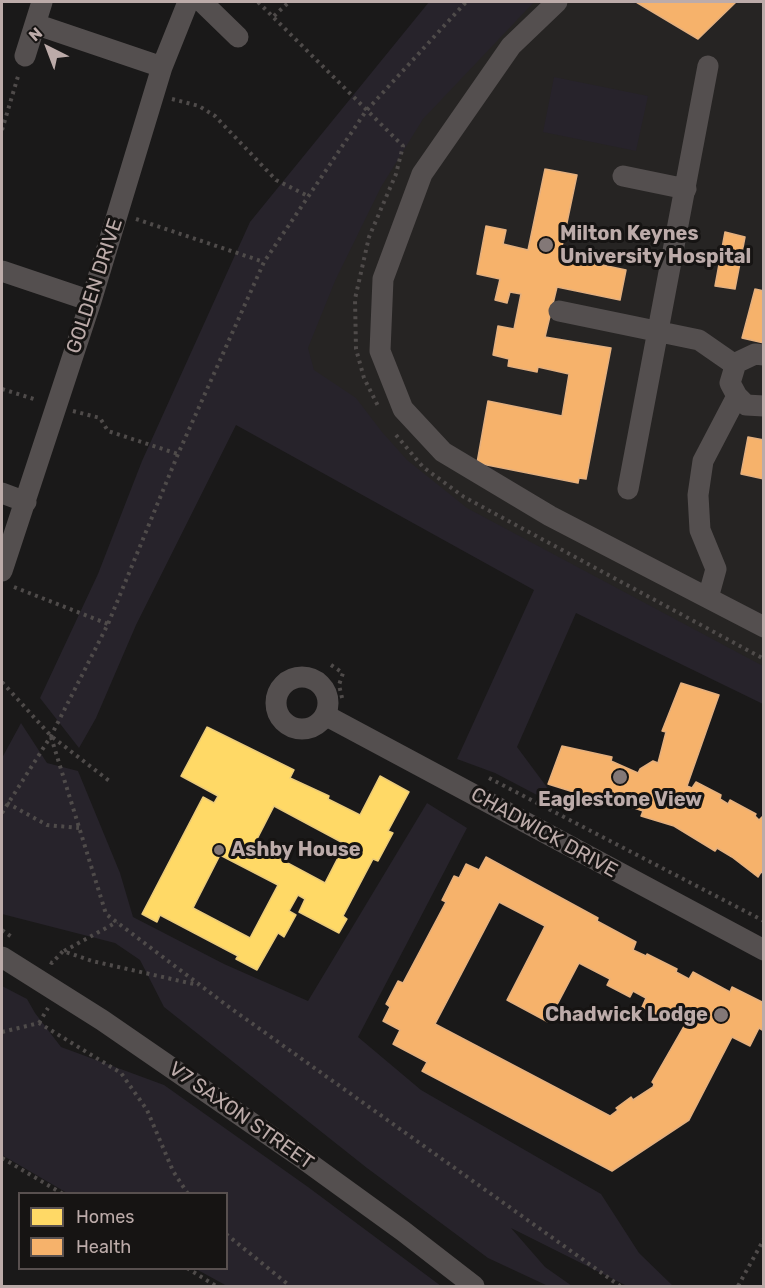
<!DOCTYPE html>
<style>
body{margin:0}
#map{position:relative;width:765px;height:1288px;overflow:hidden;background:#1a1919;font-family:Rubik,sans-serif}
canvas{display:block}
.frame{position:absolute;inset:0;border:3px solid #bcaba9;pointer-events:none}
.legend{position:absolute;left:18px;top:1192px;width:210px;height:78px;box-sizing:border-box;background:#161413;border:2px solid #58504f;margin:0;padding:8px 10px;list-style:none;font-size:18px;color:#bcaba9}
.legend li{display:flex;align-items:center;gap:12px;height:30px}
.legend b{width:30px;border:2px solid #58504f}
.north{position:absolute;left:18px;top:18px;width:60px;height:60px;-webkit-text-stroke:4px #161413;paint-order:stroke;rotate:318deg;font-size:16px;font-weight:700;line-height:24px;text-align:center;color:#bcaba9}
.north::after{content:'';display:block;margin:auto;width:21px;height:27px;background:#bcaba9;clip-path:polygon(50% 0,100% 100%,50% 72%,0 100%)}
</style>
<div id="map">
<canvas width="765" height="1288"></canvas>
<div class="frame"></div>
<ul class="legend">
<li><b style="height:16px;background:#ffd966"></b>Homes</li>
<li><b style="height:16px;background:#f6b26b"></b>Health</li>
</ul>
<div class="north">N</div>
</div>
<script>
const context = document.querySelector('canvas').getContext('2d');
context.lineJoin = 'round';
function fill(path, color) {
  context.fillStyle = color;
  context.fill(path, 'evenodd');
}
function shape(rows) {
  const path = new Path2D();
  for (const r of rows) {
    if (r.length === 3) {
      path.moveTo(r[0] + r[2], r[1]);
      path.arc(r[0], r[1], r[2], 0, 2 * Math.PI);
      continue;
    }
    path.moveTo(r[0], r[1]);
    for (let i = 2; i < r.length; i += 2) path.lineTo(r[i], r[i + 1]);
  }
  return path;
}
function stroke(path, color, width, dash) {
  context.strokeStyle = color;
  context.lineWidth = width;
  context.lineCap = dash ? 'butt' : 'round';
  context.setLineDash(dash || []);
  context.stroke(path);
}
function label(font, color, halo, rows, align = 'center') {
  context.font = font + ' Rubik,sans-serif';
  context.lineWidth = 6;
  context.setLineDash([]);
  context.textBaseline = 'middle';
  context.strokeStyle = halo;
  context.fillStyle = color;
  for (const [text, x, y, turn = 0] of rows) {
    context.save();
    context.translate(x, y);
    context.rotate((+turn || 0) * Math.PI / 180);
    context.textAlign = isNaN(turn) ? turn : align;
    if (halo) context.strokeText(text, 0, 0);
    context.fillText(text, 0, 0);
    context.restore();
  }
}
const built = shape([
 [513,2,763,2,763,676,382,470,267,364,392,125]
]);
const green = shape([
 [429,2,534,2,423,119,381,187,335,281,308,348,314,370,356,398,382,432,407,460,467,508,763,666,763,704,576,613,517,747,549,790,537,795,495,773,457,759,534,590,236,425,136,625,96,718,79,748,40,698,98,574,142,461,250,222],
 [554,77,648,96,636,151,543,132],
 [21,723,47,763,78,771,120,873,133,917,224,964,308,1001,427,803,467,828,358,1037,421,1090,601,1194,639,1253,673,1286,627,1286,511,1228,545,1267,572,1286,548,1286,488,1258,367,1168,164,1007,140,960,115,943,2,914,2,758],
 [2,986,27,999,35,1013,61,1047,164,1085,308,1187,441,1286,227,1286,196,1269,226,1268,226,1194,67,1193,2,1155]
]);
const homes = shape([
 [207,727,294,770,290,778,329,796,328,799,360,815,380,776,409,792,388,831,393,833,378,861,373,859,343,916,347,919,339,933,299,912,305,899,298,895,289,911,296,915,284,937,278,933,257,970,236,959,238,956,160,915,157,922,142,914,203,797,214,803,218,796,181,776,207,727],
 [274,806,345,844,325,883,254,845,274,806],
 [220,855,278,885,250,938,193,908,220,855]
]);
const health = shape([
 [636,2,736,2,698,39,636,2],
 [545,169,577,175,560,256,626,270,620,300,557,287,545,337,611,348,586,479,579,478,578,483,477,463,488,401,562,416,569,374,538,367,537,372,508,366,509,359,493,355,498,326,514,329,521,294,510,292,507,303,495,300,500,279,477,274,486,226,506,230,503,244,528,250,545,169],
 [725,232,745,237,735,289,715,286,725,232],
 [755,289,764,291,764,343,742,338,755,289],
 [748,437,764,440,764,479,741,474,748,437],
 [681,683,719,695,687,786,692,788,696,782,721,795,720,799,728,804,730,800,756,814,755,816,759,820,764,815,764,874,761,872,758,877,732,857,717,848,715,851,674,826,641,816,643,811,617,802,615,805,548,784,562,746,612,757,611,761,638,773,640,769,653,761,658,763,666,732,662,731,681,683],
 [486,857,598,918,597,921,636,942,633,950,646,956,647,954,677,969,676,972,689,979,693,972,730,992,732,987,764,1003,764,1031,759,1028,750,1046,732,1037,689,1120,612,1171,422,1071,427,1062,393,1044,400,1030,383,1021,390,1007,386,1004,398,981,403,983,446,902,442,900,454,876,459,878,466,864,479,870,486,857],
 [499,902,545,926,507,1000,548,1022,579,963,610,979,607,985,630,997,633,991,646,998,642,1007,666,1019,670,1011,687,1021,652,1082,654,1084,653,1087,633,1100,631,1097,616,1108,618,1110,610,1116,435,1024,499,902]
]);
const path = shape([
 [258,2,403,146,396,174,369,237,355,299,356,349,364,378,378,406],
 [274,16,289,2],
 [172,99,199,106,215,116,276,180,308,196],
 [2,130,19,73],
 [136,219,264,262],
 [2,389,37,400],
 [73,411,100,418,108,431,178,454],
 [396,435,423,467,464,497,764,659],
 [14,587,108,624],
 [331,665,343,673,339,685,343,702],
 [2,682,51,736,112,783],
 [51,737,106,914,229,1007,620,1286],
 [489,778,764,921],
 [7,803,47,825,79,828],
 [2,813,51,736,108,624,178,454,264,262,366,111,466,2],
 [2,930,13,938],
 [64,951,117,922],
 [50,962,52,963,63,951,92,961,198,985],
 [39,1023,48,1008],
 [2,1032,39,1023,121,1073,147,1110,173,1171,188,1194],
 [2,1158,63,1194],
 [226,1234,290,1286],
 [187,1268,216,1286],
 [738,1286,764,1239]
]);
const minor = shape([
 [202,2,238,37],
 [557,2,511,46,422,174,383,279,380,351,403,409,443,452,550,516,708,598],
 [35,24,162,67],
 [25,56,42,2],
 [623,176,686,189],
 [2,271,91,301],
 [559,311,699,340,735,365],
 [764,355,755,354,736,363,730,383,737,396,746,405,764,406],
 [737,396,703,461,698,495,700,530,716,569,708,598,764,627],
 [628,489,708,66],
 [2,493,26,502],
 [2,571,91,301,162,67,188,2],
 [302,703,26],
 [325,715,764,950],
 [2,957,102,1020,298,1155,403,1231,474,1286]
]);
const markers = [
 [546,245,8,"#837877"],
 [620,777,8,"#837877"],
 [219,850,6,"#837877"],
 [721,1015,8,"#837877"]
];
const poiNames = [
 ["Milton Keynes",560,234],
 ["University Hospital",560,257],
 ["Eaglestone View",620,800,"center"],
 ["Ashby House",231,850],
 ["Chadwick Lodge",708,1015,"right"]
];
const streetNames = [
 ["GOLDEN DRIVE",95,286,-72],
 ["CHADWICK DRIVE",544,833,29],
 ["V7 SAXON STREET",241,1116,35]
];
fill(built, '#262423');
fill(green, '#27232b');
fill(homes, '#ffd966');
stroke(homes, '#ebcb7a', 1.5);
fill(health, '#f6b26b');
stroke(health, '#e5b07e', 1.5);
stroke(path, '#4f4b4a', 4, [3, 4.5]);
stroke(minor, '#544f4f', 21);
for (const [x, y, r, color] of markers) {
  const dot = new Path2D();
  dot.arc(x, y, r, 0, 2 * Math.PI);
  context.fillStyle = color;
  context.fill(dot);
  stroke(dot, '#161413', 2);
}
label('bold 20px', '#bcaba9', '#161413', poiNames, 'left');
label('20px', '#bcaba9', '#161413', streetNames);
</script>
